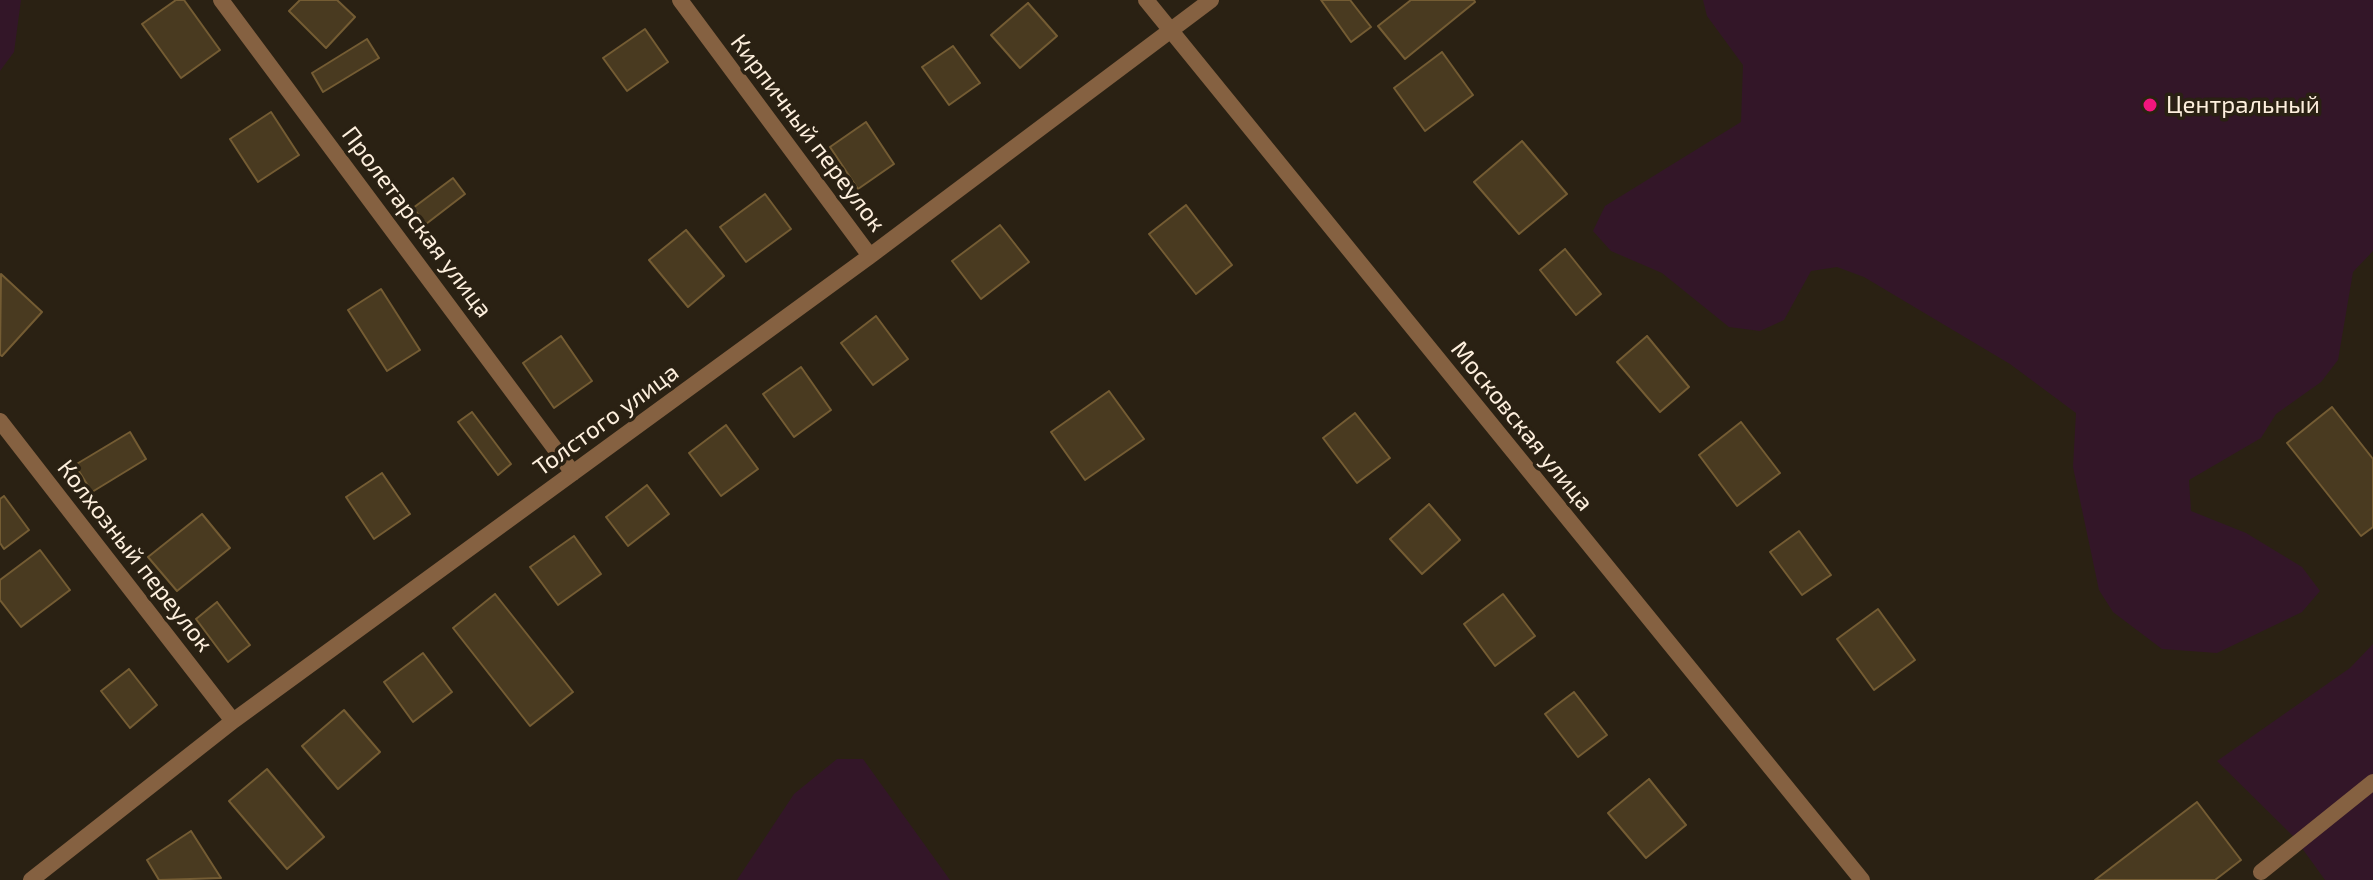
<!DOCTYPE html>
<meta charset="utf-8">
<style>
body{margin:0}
canvas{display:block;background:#2a2113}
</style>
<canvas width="2373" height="880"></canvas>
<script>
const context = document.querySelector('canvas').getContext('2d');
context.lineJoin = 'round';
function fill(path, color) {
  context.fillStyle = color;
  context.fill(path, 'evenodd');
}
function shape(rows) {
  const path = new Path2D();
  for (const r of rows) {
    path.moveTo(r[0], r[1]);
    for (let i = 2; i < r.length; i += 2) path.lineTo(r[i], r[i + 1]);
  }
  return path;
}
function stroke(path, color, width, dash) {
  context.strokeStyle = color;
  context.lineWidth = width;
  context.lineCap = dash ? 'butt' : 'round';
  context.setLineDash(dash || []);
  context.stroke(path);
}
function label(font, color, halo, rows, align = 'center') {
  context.font = font + ' "Exo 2",sans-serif';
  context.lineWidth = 7;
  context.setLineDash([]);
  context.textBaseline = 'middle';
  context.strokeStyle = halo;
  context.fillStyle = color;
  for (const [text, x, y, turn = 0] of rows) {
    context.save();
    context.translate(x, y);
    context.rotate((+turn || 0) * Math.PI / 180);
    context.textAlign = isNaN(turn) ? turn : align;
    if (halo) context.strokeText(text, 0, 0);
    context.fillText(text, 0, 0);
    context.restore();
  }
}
const green = shape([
 [0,0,21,0,14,52,0,71],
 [1703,0,2373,0,2373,251,2353,272,2338,360,2321,382,2276,414,2261,438,2189,480,2191,511,2246,533,2302,567,2320,591,2302,612,2217,653,2162,649,2113,612,2099,590,2073,467,2076,413,2010,364,1864,277,1837,267,1811,271,1784,320,1760,331,1729,327,1662,273,1611,251,1593,231,1605,206,1741,122,1743,65,1707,16],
 [2373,644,2373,880,2325,880,2294,837,2217,761,2350,668],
 [837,759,863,759,950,880,737,880,794,794]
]);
const building = shape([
 [176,0,184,0,220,50,181,78,142,24,176,0],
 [300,0,337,0,355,17,326,48,289,11,300,0],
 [1321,0,1350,0,1371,27,1351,42,1321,0],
 [1411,0,1474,0,1475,2,1405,59,1378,26,1411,0],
 [1028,3,1057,36,1020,68,991,35,1028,3],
 [645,29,668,62,627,91,603,58,645,29],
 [367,39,379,58,323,92,312,73,367,39],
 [953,46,980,83,949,105,922,67,953,46],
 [1442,52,1473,95,1425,131,1394,88,1442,52],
 [271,112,299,155,258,182,230,139,271,112],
 [866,122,894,164,858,189,830,147,866,122],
 [1522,141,1567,194,1519,234,1474,182,1522,141],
 [453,178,465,194,426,224,413,208,453,178],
 [765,194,791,229,746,262,720,227,765,194],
 [1186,205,1232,265,1196,294,1149,234,1186,205],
 [1000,225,1029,262,981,299,952,261,1000,225],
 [686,230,724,276,688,307,649,260,686,230],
 [1565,249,1601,294,1576,315,1540,270,1565,249],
 [1,274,42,312,2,356,0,355,1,274],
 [381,289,420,350,387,371,348,310,381,289],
 [876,316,908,359,873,385,841,343,876,316],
 [561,336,592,381,554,408,523,363,561,336],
 [1647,336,1689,387,1660,412,1617,362,1647,336],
 [801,367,831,410,794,437,763,394,801,367],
 [1109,391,1144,439,1085,480,1051,432,1109,391],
 [2332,407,2373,459,2373,527,2361,536,2287,443,2332,407],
 [472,412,511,464,498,475,458,422,472,412],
 [1355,413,1390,458,1357,483,1323,438,1355,413],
 [1741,422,1780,473,1737,506,1699,455,1741,422],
 [726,425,758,469,721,496,689,453,726,425],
 [130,432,146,459,92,492,75,465,130,432],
 [382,473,410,514,374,539,346,497,382,473],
 [647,485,669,514,628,546,606,517,647,485],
 [4,496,29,530,4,549,0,543,0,499,4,496],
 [1429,504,1460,540,1422,574,1390,539,1429,504],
 [202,514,230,548,177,591,148,557,202,514],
 [1799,531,1831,575,1802,595,1770,552,1799,531],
 [574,536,601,574,558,605,530,567,574,536],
 [40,550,70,590,21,627,0,600,0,580,40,550],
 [495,594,573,692,530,726,453,628,495,594],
 [1503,594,1535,636,1495,666,1464,624,1503,594],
 [217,602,250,645,228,662,196,619,217,602],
 [1878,609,1915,660,1874,690,1837,639,1878,609],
 [423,653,452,692,413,722,384,682,423,653],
 [129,669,157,705,130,728,101,691,129,669],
 [1574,692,1607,735,1578,757,1545,714,1574,692],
 [344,710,380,752,338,789,302,746,344,710],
 [267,769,324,837,287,869,229,801,267,769],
 [1649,779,1686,825,1646,858,1608,813,1649,779],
 [2197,802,2241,860,2215,880,2095,880,2197,802],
 [191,831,221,878,159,880,147,860,191,831]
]);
const lane = shape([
 [2261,872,2373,782]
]);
const street = shape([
 [221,0,573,473],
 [680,0,870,256],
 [1146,0,1862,880],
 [0,421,233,721],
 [31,880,233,721,870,256,1211,0]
]);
const markers = [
 [2150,105,8,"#f1167c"]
];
const poiNames = [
 ["Центральный",2166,105]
];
const streetNames = [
 ["Кирпичный переулок",808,133,53],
 ["Пролетарская улица",417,222,53],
 ["Толстого улица",606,420,-36],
 ["Московская улица",1522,426,51],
 ["Колхозный переулок",135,556,52]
];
fill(green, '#331628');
fill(building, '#493a20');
stroke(building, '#745c33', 2);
stroke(lane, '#856141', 16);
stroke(street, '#856141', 16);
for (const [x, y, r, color] of markers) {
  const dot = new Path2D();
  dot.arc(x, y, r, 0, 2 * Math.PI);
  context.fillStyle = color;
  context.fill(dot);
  stroke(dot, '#2a2113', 3);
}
label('24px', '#fdefdd', '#2a2113', poiNames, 'left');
label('24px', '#fdefdd', '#2a2113', streetNames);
</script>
